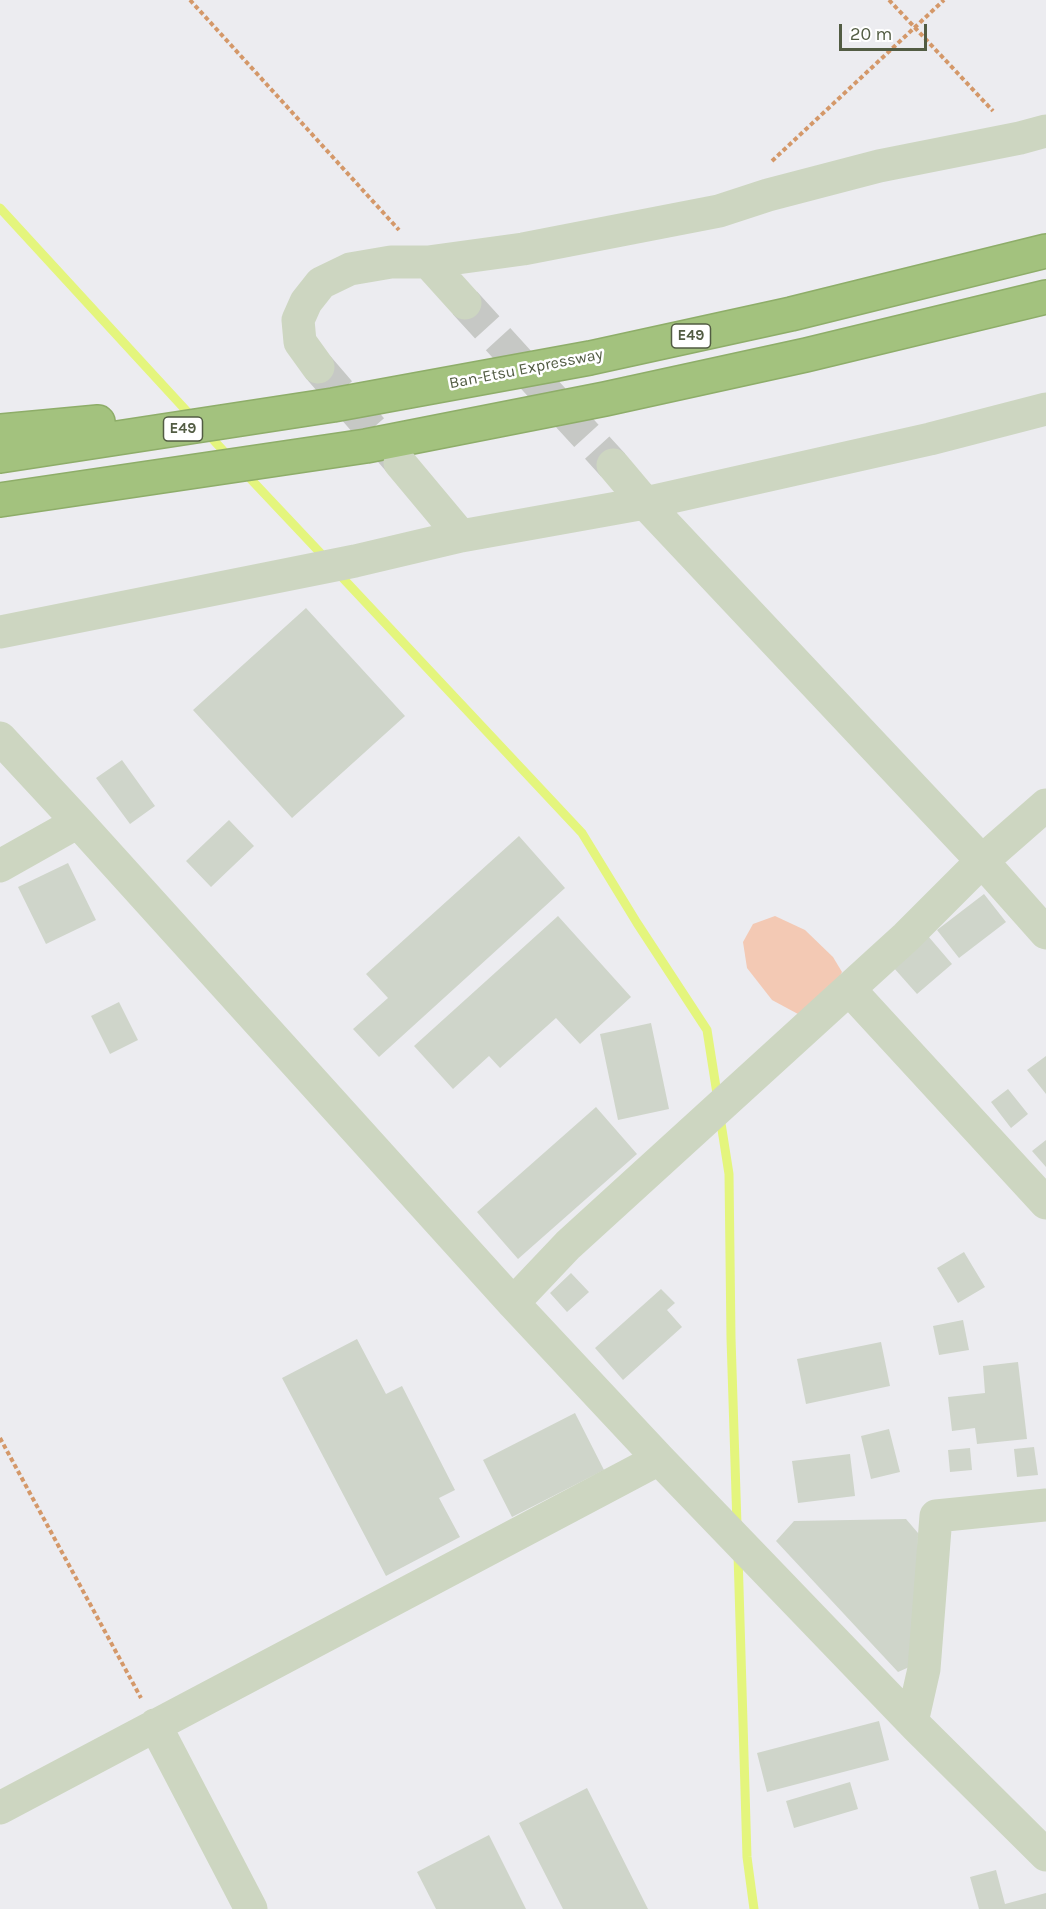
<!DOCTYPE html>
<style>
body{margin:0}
#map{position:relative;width:1046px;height:1909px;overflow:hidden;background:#ececf0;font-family:Karla,sans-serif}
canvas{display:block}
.scale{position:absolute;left:839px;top:24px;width:88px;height:27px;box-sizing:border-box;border:3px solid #525c43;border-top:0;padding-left:8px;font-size:18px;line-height:21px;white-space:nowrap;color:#525c43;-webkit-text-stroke:4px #fff;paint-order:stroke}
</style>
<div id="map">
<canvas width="1046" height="1909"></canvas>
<div class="scale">20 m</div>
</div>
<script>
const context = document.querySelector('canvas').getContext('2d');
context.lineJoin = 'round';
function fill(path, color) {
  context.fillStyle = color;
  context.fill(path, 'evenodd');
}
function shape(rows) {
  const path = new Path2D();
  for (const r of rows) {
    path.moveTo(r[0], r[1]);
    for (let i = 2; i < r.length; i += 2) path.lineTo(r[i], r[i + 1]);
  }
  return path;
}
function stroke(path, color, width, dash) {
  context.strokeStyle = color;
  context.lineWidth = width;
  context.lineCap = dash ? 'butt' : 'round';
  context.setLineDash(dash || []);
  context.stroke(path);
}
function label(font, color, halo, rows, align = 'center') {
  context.font = font + ' Karla,sans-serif';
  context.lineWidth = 5;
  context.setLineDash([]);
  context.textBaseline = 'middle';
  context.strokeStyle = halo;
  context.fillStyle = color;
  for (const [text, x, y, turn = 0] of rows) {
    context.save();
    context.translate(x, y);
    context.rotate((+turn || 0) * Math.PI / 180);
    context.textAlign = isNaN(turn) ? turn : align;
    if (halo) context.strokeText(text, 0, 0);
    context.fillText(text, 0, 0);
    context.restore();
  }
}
const green = shape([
 [775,916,805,930,833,957,842,972,834,987,798,1014,772,1000,747,968,743,942,753,924]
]);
const stream = shape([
 [0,208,193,418],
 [207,433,230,458],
 [244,472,327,560],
 [338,573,582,833,637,923,707,1030,718,1100],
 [720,1117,729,1174,731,1338,737,1525],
 [738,1554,747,1857,754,1909]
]);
const building = shape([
 [306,608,405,716,292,818,193,710],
 [122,760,155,806,130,824,96,778],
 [229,820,254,846,211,887,186,861],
 [519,836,565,888,379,1057,353,1029,388,998,366,974],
 [68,863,96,920,46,944,18,887],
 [984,894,1006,922,959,958,937,930],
 [558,916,631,997,580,1044,556,1018,500,1068,489,1056,453,1089,414,1046],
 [928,936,952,964,917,994,893,967],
 [119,1002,138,1040,110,1054,91,1016],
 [651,1023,669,1109,618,1120,600,1034],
 [1046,1056,1046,1094,1027,1070],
 [1008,1089,1028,1114,1011,1128,991,1102],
 [596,1107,637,1154,518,1259,477,1212],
 [1046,1140,1046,1167,1032,1151],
 [964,1252,985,1287,958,1303,937,1268],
 [571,1273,589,1292,567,1312,550,1293],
 [661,1289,675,1303,667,1310,682,1327,623,1380,595,1348],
 [963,1320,969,1350,939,1355,933,1326],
 [357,1339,386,1394,402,1386,455,1490,439,1498,460,1537,386,1576,282,1378],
 [881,1342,890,1386,806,1404,797,1359],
 [1018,1362,1027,1439,977,1444,975,1428,952,1431,948,1397,985,1393,983,1366],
 [575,1413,604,1470,512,1517,483,1460],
 [889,1429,900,1472,871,1479,861,1436],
 [1034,1447,1038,1475,1017,1477,1014,1449],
 [970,1448,972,1470,950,1472,948,1450],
 [850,1454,855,1496,798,1503,792,1461],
 [906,1519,918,1533,916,1664,898,1672,776,1541,794,1521],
 [879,1721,889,1760,767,1792,757,1753],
 [850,1782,858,1809,794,1828,786,1801],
 [587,1788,648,1909,563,1909,519,1823],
 [489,1835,526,1909,436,1909,417,1872],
 [996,1870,1005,1904,1046,1893,1046,1909,979,1909,970,1877]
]);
const minorTunnel = shape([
 [465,303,613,465],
 [318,367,399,461]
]);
const path = shape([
 [190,0,399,230],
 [889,0,993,111],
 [772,161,944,0],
 [0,1438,141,1698]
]);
const minor = shape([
 [428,262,465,303],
 [318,367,300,342,298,320,306,302,321,283,350,269,391,262,428,262,523,249,719,211,768,195,879,166,1020,138,1046,131],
 [400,463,461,536],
 [613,465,645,503,982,861,1046,933],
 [0,632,355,561,461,536,645,503,930,439,1046,409],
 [0,738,78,822,513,1303,659,1459,917,1727,1046,1855],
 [0,866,78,822],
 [849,989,1046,1203],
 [513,1303,568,1245,906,937,982,861,1046,805],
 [912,1722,924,1669,936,1516,1046,1505],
 [155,1725,251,1909],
 [0,1808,659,1459]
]);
const highway = shape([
 [0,431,98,422],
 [0,456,333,405,590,358,791,314,1046,251],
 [0,500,366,446,605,399,806,355,1046,297]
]);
const shields = [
 [691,336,39],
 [183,429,39]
];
const shieldNames = [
 ["E49",691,336],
 ["E49",183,429]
];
const streetNames = [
 ["Ban-Etsu Expressway",526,369,-11]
];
fill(green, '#f3c9b4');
stroke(stream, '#e4f57d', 9);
fill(building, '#cfd5ca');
stroke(minorTunnel, '#c6c8c5', 33, [33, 16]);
stroke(highway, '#8ead69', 36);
stroke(path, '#d49869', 4, [4.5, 3]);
stroke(minor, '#cdd6c1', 33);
stroke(highway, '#a3c27e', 33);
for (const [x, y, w] of shields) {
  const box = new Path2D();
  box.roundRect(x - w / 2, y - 12, w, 24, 4.5);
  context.fillStyle = '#fff';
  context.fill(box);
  stroke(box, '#525c43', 1.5);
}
label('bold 15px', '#525c43', null, shieldNames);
label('16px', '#525c43', '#fff', streetNames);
</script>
